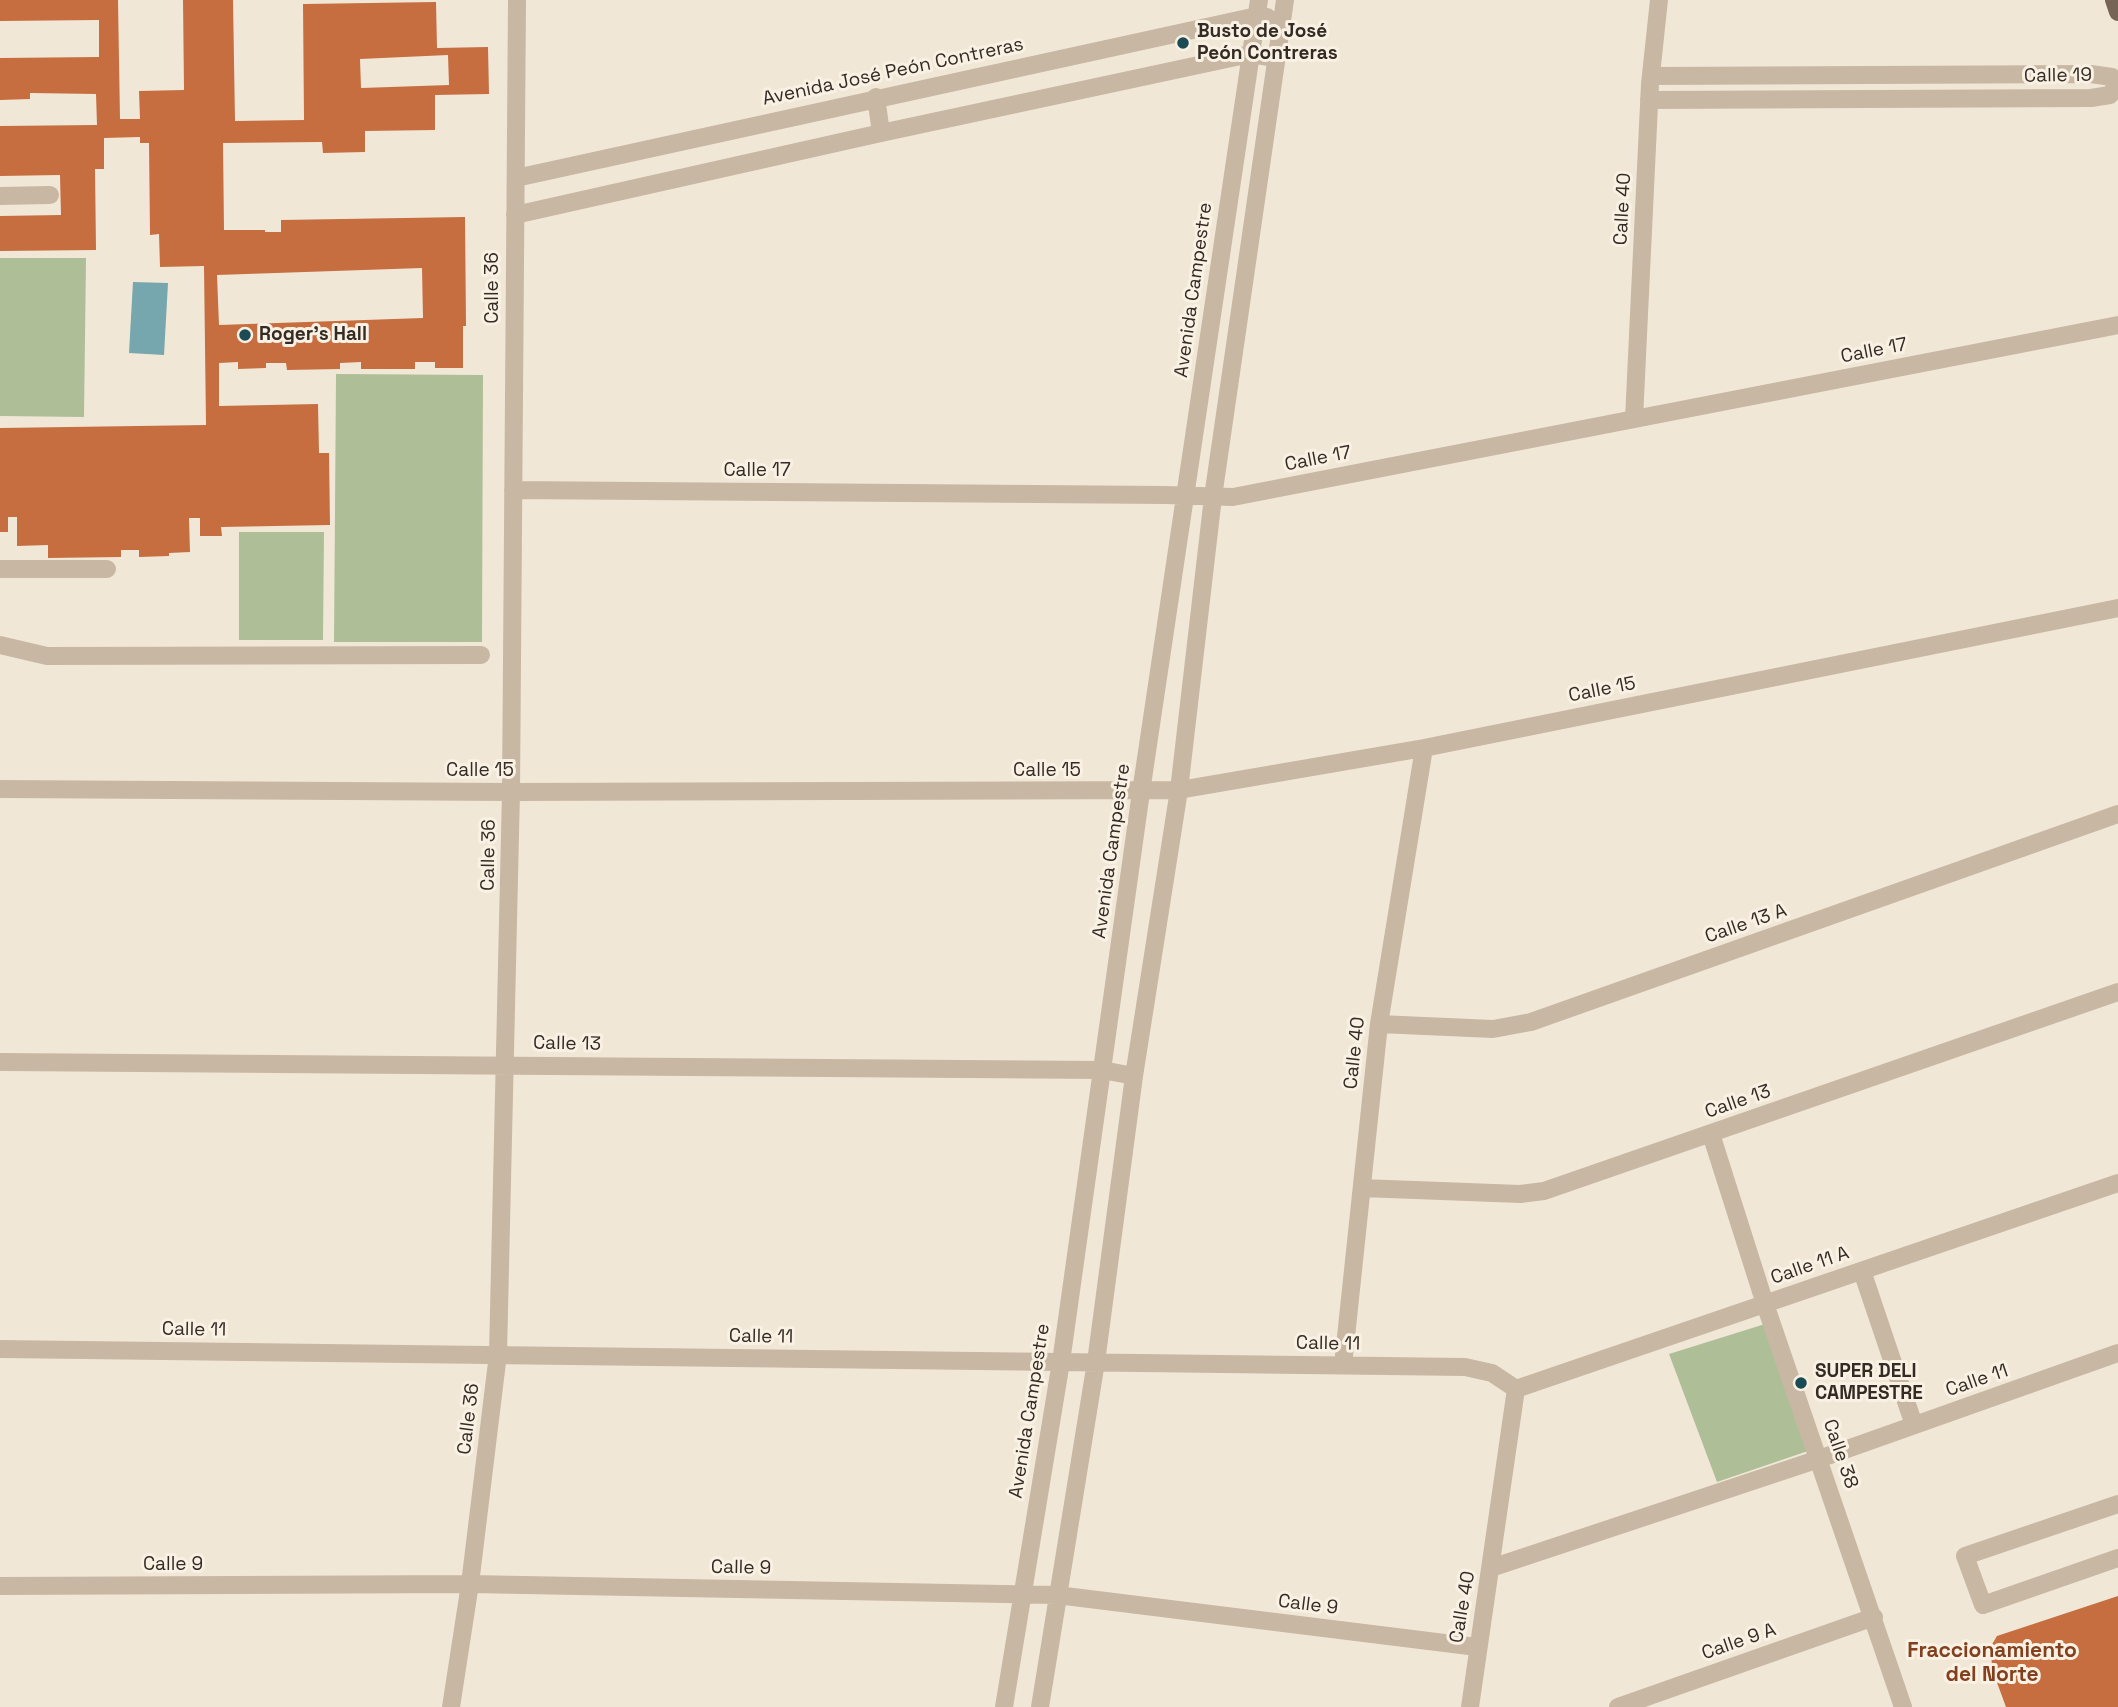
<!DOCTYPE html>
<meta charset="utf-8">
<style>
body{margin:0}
canvas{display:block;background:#f1e7d7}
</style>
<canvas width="2118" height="1707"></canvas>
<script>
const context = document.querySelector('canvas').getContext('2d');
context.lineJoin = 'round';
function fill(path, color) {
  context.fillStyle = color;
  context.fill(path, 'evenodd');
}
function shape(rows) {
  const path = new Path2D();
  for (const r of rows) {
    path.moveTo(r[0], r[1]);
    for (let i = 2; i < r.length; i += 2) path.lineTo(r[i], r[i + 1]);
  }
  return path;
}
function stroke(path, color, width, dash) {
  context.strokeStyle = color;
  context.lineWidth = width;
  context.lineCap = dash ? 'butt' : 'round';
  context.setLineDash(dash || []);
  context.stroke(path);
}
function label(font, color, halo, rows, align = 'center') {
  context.font = font + ' "Space Grotesk",sans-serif';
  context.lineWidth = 6;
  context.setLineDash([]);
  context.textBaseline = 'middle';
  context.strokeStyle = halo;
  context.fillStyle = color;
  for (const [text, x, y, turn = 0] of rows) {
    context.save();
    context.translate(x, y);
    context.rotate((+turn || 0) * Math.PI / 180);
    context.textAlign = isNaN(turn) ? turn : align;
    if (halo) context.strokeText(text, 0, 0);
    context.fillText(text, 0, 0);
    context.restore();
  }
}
const green = shape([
 [0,258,86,258,84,417,0,416],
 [336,374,483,375,482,642,334,642],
 [239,532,324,532,323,640,239,640],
 [1765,1324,1808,1451,1717,1482,1669,1354]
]);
const water = shape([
 [133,282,168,283,164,355,129,353]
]);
const building = shape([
 [0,0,118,0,120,119,140,119,139,91,184,90,183,0,233,0,235,121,304,120,303,4,436,2,437,48,488,47,489,94,435,95,435,130,365,131,365,152,323,153,322,142,223,143,224,230,265,230,265,232,281,232,281,220,465,217,466,326,463,326,463,368,435,368,435,362,415,362,415,369,361,369,361,362,340,363,340,369,287,370,286,363,266,363,266,368,238,369,238,362,219,363,219,406,318,404,319,453,329,453,330,525,221,527,222,536,200,536,200,518,189,518,190,552,169,553,169,556,139,557,139,550,121,550,121,557,48,558,48,545,17,546,17,517,8,517,8,532,0,532,0,428,206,425,204,266,160,267,159,234,150,235,149,143,140,143,140,137,104,138,104,169,95,169,96,250,0,251,0,216,61,215,60,175,0,176,0,126,97,125,96,94,30,93,30,99,0,100,0,58,99,57,99,20,0,21],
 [448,55,449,85,361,88,360,59],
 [422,268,423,318,219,325,217,275],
 [2118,1596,2118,1707,2006,1707,1992,1669,1991,1646,1997,1636]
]);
const minor = shape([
 [876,97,881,133],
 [1649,100,2091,98,2110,95,2116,86,2112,77,2091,74,1651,76],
 [516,178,1257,16,1267,17],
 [0,196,50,195],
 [515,215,881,133,1250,54,1276,58],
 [1634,419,1650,84,1659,0],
 [513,490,1165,495,1233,497,2118,325],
 [0,569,107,569],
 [0,645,47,656,481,655],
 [0,789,511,792,1179,790,1424,748,2118,608],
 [1379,1024,1493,1029,1531,1022,2118,814],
 [0,1062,1102,1070,1134,1076],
 [1711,1134,1765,1304,1903,1707],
 [1362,1188,1520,1194,1544,1191,2118,992],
 [1862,1271,1914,1425],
 [0,1349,1465,1367,1492,1373,1516,1389],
 [1343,1365,1379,1024,1424,748],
 [1516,1389,2118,1183],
 [2118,1504,1965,1556,1983,1605,2118,1558],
 [1491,1568,1819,1459,2118,1353],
 [0,1586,470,1584,1057,1595,1477,1647],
 [451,1707,470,1584,498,1354,511,792,517,0],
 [1004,1707,1061,1362,1141,792,1259,0],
 [1040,1707,1096,1362,1134,1076,1179,790,1213,497,1285,0],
 [1470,1707,1516,1389],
 [1618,1707,1874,1617]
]);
const major = shape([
 [2114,0,2118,12]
]);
const markers = [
 [1183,43,7,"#1b4b55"],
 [245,335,7,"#1b4b55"],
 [1801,1383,7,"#1b4b55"]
];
const poiNames = [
 ["Busto de José",1197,32],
 ["Peón Contreras",1197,54],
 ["Roger's Hall",259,335],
 ["SUPER DELI",1815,1372],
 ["CAMPESTRE",1815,1394]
];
const streetNames = [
 ["Avenida José Peón Contreras",893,72,-12],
 ["Calle 19",2058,76,-1],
 ["Calle 40",1623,209,-87],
 ["Calle 36",493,288,-90],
 ["Avenida Campestre",1194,290,-82],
 ["Calle 17",1874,351,-11],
 ["Calle 17",1318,459,-11],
 ["Calle 17",757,471],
 ["Calle 15",1602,690,-11],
 ["Calle 15",480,771],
 ["Calle 15",1047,771],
 ["Avenida Campestre",1112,851,-82],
 ["Calle 36",489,855,-89],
 ["Calle 13 A",1746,924,-19],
 ["Calle 13",567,1044,1],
 ["Calle 40",1355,1053,-84],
 ["Calle 13",1738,1102,-19],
 ["Calle 11 A",1810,1266,-19],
 ["Calle 11",194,1330,1],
 ["Calle 11",761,1337,1],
 ["Calle 11",1328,1344,1],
 ["Calle 11",1977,1381,-19],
 ["Avenida Campestre",1030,1411,-81],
 ["Calle 36",469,1419,-83],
 ["Calle 38",1840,1454,71],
 ["Calle 9",173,1565],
 ["Calle 9",741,1568,1],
 ["Calle 9",1308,1605,7],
 ["Calle 40",1463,1607,-80],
 ["Calle 9 A",1739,1642,-19]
];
const neighbourhoodNames = [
 ["Fraccionamiento",1992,1651],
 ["del Norte",1992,1675]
];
fill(green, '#aebf97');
fill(water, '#76a6ae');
fill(building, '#c66e40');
stroke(minor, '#c8b8a3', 18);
stroke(major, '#766456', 18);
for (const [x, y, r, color] of markers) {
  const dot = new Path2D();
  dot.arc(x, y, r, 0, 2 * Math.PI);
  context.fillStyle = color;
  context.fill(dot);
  stroke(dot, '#f9f1e3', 2.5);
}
label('bold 19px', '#342b25', '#f9f1e3', poiNames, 'left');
label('19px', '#342b25', '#f9f1e3', streetNames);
label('bold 21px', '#82401e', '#f9f1e3', neighbourhoodNames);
</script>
